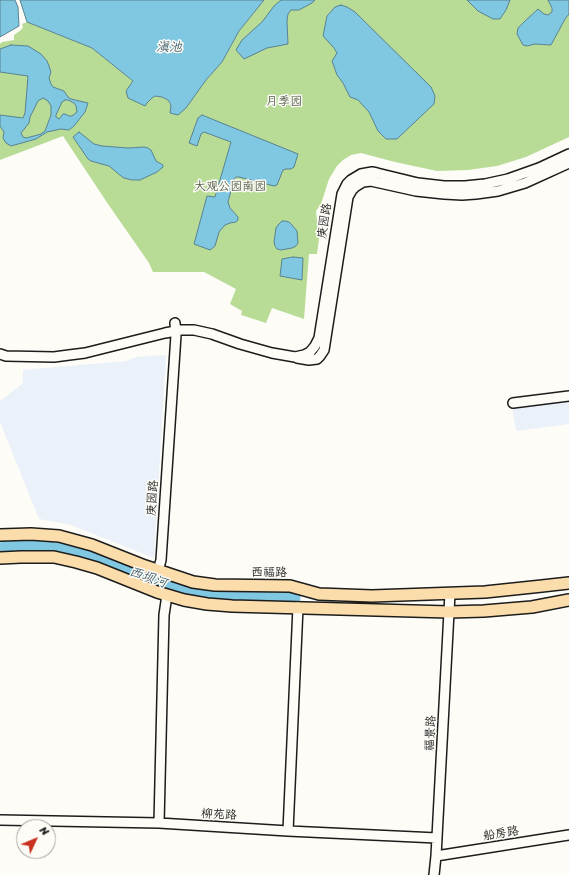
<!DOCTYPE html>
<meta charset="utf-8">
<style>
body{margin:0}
#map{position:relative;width:569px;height:875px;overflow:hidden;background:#fdfcf7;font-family:Sriracha,sans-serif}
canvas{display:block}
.north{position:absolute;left:16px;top:819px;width:40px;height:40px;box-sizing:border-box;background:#fdfcf7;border:1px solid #a3a29f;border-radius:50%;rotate:46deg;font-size:11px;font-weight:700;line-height:16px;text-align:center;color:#1c1c1c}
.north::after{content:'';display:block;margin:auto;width:14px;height:18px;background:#c8321e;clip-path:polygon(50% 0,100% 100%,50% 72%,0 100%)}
</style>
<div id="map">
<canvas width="569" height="875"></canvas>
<div class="north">N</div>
</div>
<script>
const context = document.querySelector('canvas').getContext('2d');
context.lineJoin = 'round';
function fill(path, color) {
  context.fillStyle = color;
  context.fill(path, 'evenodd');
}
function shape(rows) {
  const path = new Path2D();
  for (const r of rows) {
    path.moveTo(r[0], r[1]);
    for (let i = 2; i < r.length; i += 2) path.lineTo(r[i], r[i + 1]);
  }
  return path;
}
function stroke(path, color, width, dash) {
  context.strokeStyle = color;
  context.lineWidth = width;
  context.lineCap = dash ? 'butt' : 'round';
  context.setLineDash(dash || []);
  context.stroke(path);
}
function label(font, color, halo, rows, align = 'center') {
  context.font = font + ' Sriracha,"LXGW WenKai TC",sans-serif';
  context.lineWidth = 3;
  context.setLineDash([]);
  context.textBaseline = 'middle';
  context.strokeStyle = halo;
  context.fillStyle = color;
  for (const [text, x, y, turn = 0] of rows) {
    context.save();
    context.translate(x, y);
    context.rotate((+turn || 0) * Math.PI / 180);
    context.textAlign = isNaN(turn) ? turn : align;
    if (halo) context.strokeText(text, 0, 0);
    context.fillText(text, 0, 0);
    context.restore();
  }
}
const built = shape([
 [166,355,154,558,71,525,39,519,0,422,0,401,23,383,23,370,126,361,137,357],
 [569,400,569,424,516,431,512,407]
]);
const green = shape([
 [264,0,569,0,569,137,526,157,497,166,468,170,437,171,395,162,361,153,351,155,343,160,337,166,329,179,321,204,316,211,319,239,317,254,309,254,304,319,272,308,266,323,241,315,242,311,230,304,236,289,204,272,153,272,149,263,108,204,63,136,0,160,0,44,2,42,14,40,14,35,21,30,23,27,22,24,27,22,92,48,133,81,127,91,147,103,152,98,155,96,162,97,168,100,171,106,206,80,222,62,239,31]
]);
const water = shape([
 [0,0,15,0,18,7,19,26,0,37,0,0],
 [20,0,264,0,239,31,222,62,206,80,186,108,178,115,170,113,171,106,170,103,168,100,162,97,155,96,152,98,147,103,145,106,128,98,126,91,133,81,92,48,27,22,20,0],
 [281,0,315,0,312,3,299,10,291,10,288,14,287,21,288,44,267,48,244,59,236,50,242,40,262,22,274,6,281,0],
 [467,0,510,0,506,10,500,19,493,19,478,11,467,0],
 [548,0,569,0,569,14,565,19,551,45,535,44,527,46,523,45,517,34,518,28,525,21,538,9,544,14,548,15,552,12,552,8,548,0],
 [341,5,347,7,355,12,431,87,435,96,434,104,417,120,397,139,386,139,378,131,369,112,358,100,350,97,343,83,337,75,332,61,337,53,334,48,323,36,327,16,335,7,341,5],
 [11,45,28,46,41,54,47,61,49,66,51,72,49,78,51,84,53,87,64,91,68,97,71,99,88,103,85,112,74,126,69,130,61,129,47,132,36,139,11,146,6,143,3,138,4,132,0,126,0,115,23,118,25,113,28,76,0,72,0,49,11,45],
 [43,98,48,101,51,106,51,115,45,131,41,134,34,136,26,138,23,137,21,133,29,123,30,117,38,101,43,98],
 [65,100,68,100,74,103,76,106,77,112,72,116,69,116,65,114,63,114,59,119,56,117,56,115,62,102,65,100],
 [202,115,298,154,294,167,291,169,286,169,283,170,277,185,274,186,239,177,236,177,234,179,228,202,230,208,238,217,238,220,236,222,230,223,225,225,219,232,215,246,210,250,194,244,207,196,215,197,231,142,204,132,201,134,197,146,189,143,198,118,202,115],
 [79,132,94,144,102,146,128,148,144,147,148,148,151,150,156,161,163,165,163,167,157,172,140,180,132,180,124,178,121,176,109,166,91,161,88,159,73,137,79,132],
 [282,221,285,221,289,222,292,225,297,231,298,243,296,246,292,248,281,250,277,249,275,246,274,242,276,228,278,225,282,221],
 [293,257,303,258,302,280,280,276,282,259,293,257]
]);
const river = shape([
 [5,547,39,546,72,552,91,556,164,585,188,592,217,596,294,598]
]);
const minor = shape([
 [0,354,6,356,54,357,69,355,85,353,165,333,181,330,194,330,212,334,240,344,272,353,295,357,304,355,310,352,315,346,319,338,342,194,347,184,351,180,361,174,372,172,377,173,418,183,444,186,465,186,485,184,508,179,539,168,569,154],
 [297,358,309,360,317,359,320,356,324,350,348,197,352,190,355,187,363,182,371,181,416,191,444,194,462,195,476,194,498,191,525,183,569,163],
 [513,403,569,396],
 [158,571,161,560,176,335,175,323],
 [0,820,159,823,288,831,437,838],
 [159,823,164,615,167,595],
 [288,831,298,607],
 [436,856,569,835],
 [434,875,436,856,450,593]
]);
const major = shape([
 [0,535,31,534,59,536,92,545,145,566,193,582,215,585,290,586,319,594,372,596,485,592,542,586,569,583],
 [0,558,21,557,54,557,76,562,97,568,157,592,184,600,207,604,232,606,449,612,484,611,532,607,569,600]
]);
const parkNames = [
 ["月季园",284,102],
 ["大观公园南园",230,187]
];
const streetNames = [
 ["庚园路",325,221,-81],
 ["庚园路",153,498,-86],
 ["西福路",269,573,1],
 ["福景路",431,733,-87],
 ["柳苑路",219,815,3],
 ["船房路",501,834,-9]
];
const waterNames = [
 ["滇池",169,48],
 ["西坝河",148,578,19]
];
fill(built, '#ebf1f9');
fill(green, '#b8dc96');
fill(water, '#80c7e1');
stroke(water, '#588392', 1);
stroke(river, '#80c7e1', 13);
stroke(minor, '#1c1c1c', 12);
stroke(major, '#1c1c1c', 14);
stroke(minor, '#fdfcf7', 9);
stroke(major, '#fbddab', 11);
label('12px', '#535f47', '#fdfcf7', parkNames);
label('12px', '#1c1c1c', '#fdfcf7', streetNames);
label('italic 13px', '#44606b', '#fdfcf7', waterNames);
</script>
